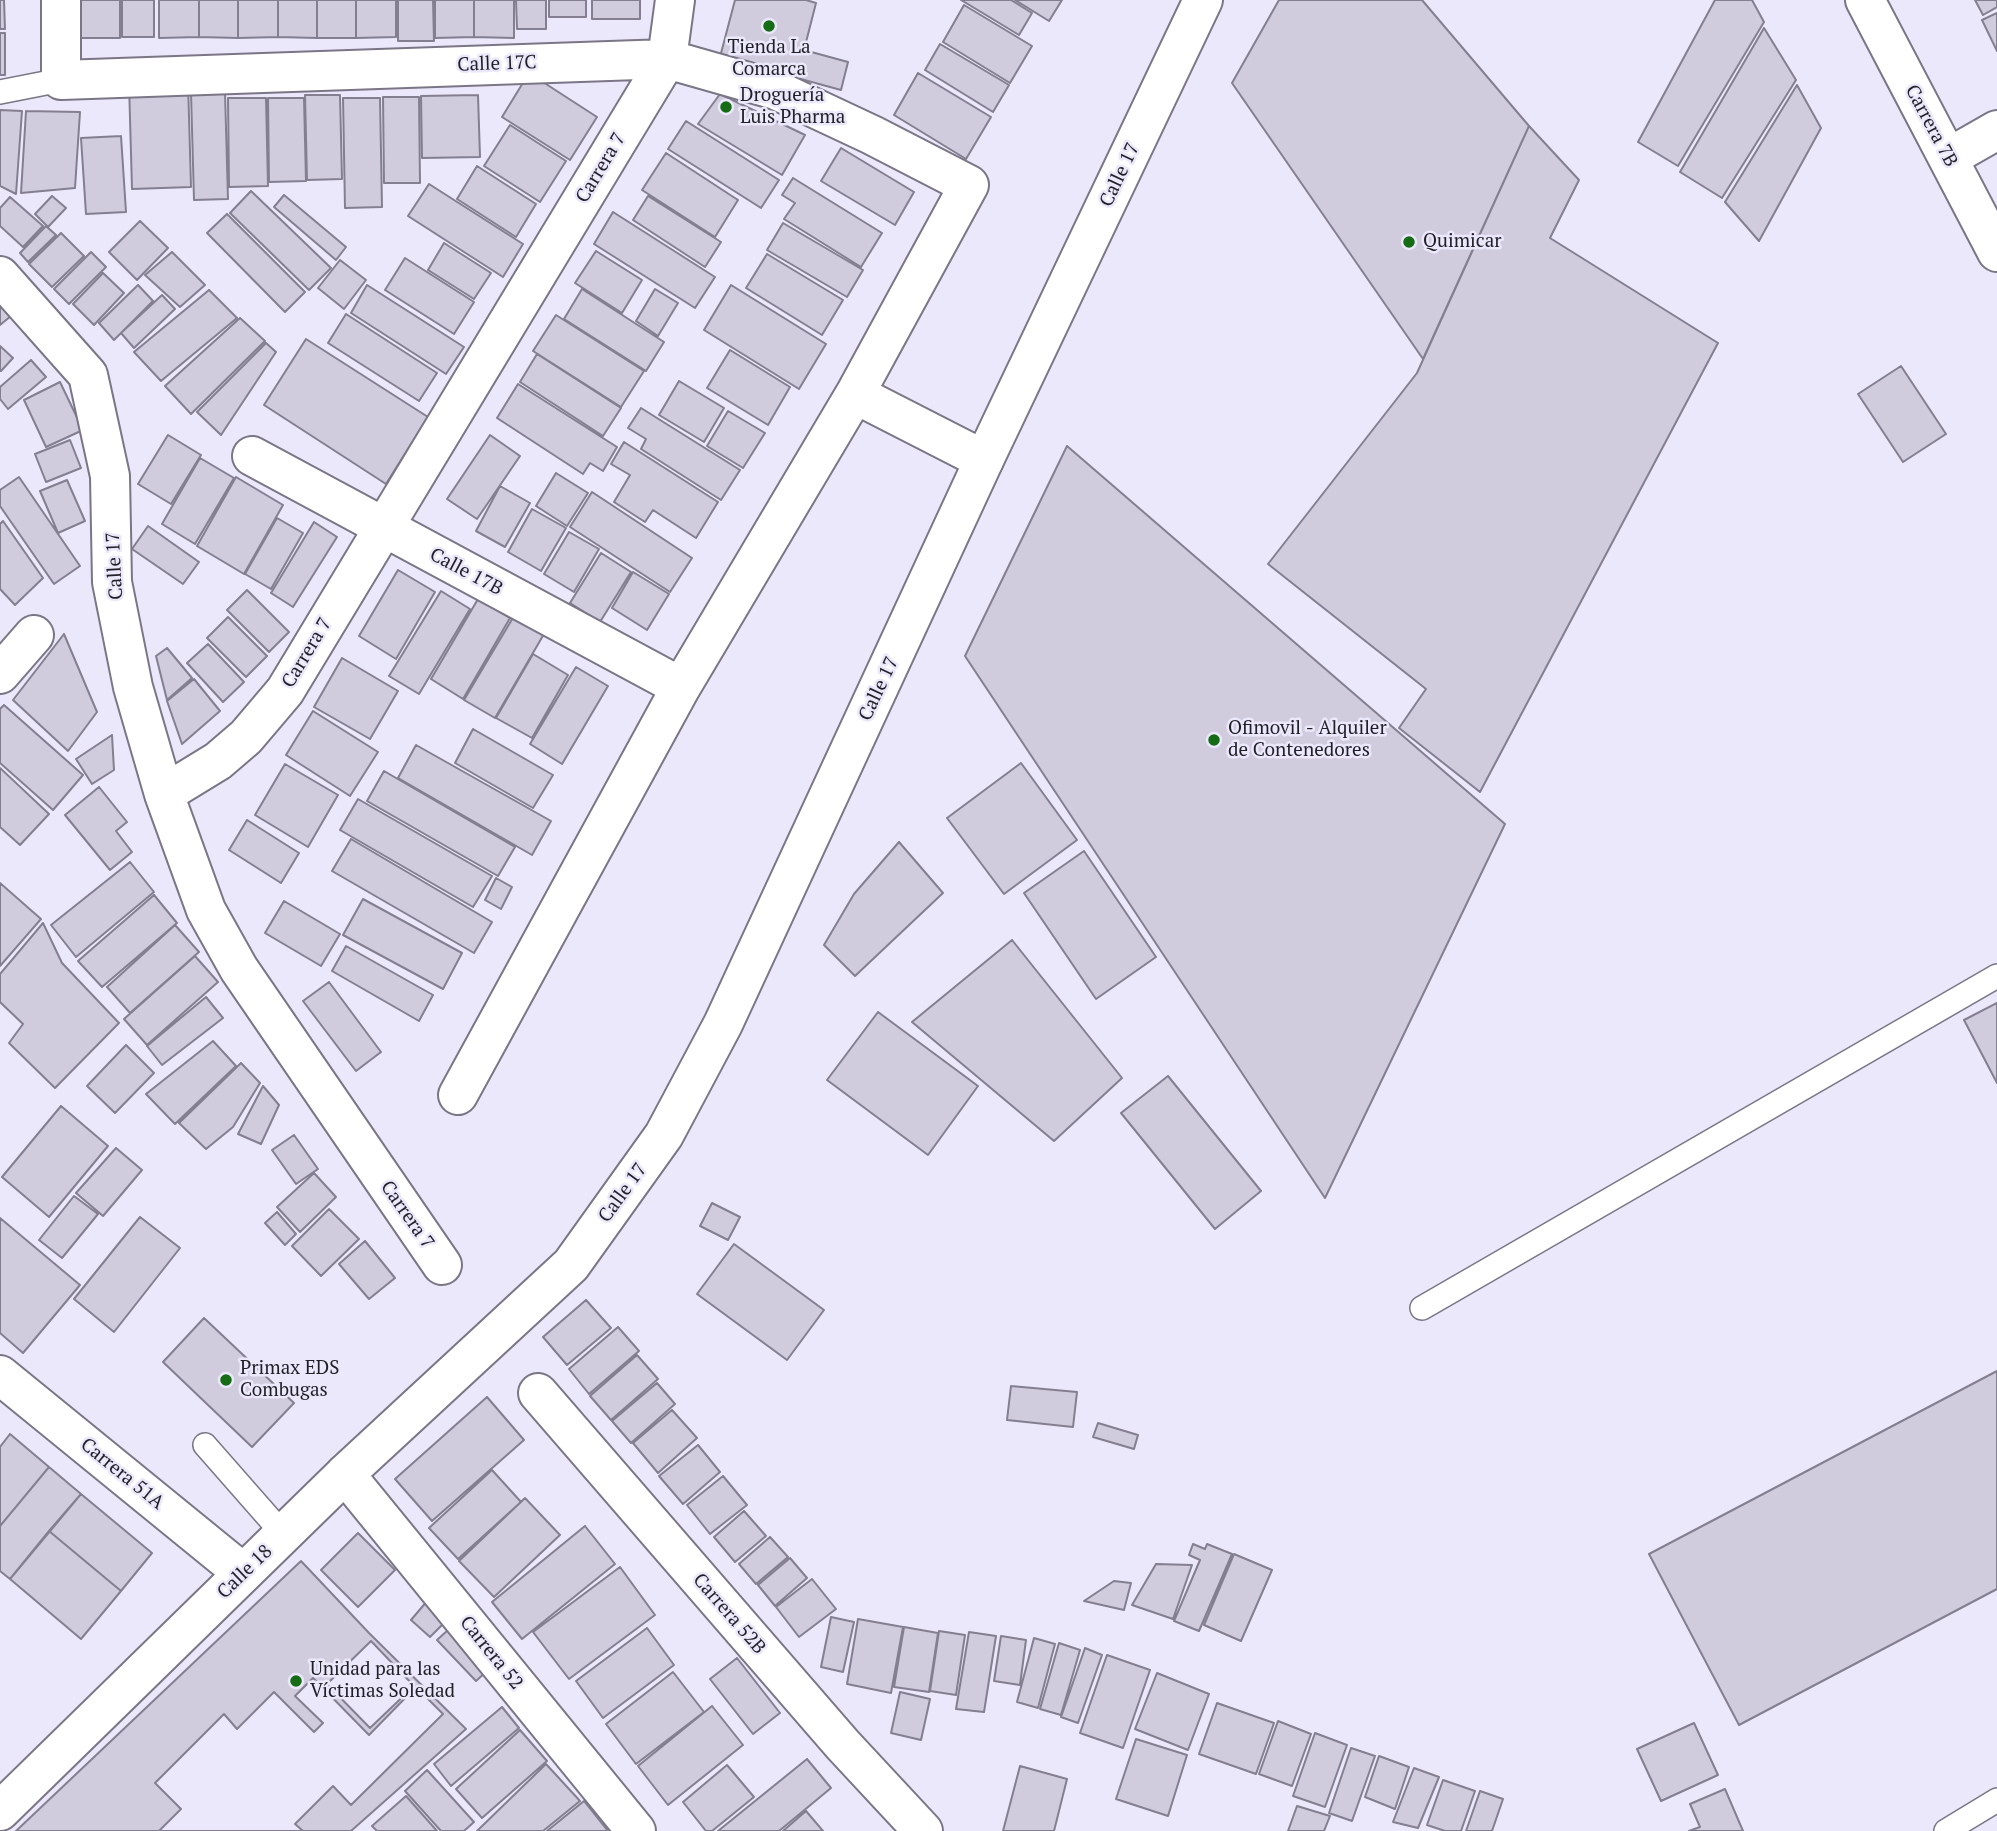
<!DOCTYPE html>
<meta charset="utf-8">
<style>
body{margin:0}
canvas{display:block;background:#ece8fb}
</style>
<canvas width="1997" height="1831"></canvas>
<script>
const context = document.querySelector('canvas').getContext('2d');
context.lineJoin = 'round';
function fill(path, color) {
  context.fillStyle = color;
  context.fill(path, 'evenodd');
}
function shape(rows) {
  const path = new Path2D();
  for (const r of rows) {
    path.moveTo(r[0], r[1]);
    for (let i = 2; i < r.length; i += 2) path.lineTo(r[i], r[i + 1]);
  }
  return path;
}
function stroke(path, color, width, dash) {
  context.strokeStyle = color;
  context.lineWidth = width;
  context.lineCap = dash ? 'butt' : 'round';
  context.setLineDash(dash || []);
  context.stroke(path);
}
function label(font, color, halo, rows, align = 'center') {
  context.font = font + ' "PT Serif",serif';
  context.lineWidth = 5;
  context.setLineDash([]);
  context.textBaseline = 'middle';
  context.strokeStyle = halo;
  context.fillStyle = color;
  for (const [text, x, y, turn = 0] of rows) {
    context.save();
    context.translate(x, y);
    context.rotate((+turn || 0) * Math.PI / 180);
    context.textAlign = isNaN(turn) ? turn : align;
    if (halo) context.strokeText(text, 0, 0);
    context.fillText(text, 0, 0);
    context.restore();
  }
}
const building = shape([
 [0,0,4,0,5,29,0,29,0,0],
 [81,0,120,0,120,38,81,38,81,0],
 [122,0,154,0,154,37,122,37,122,0],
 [159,0,199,0,199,37,159,38,159,0],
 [199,0,238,0,238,38,199,37,199,0],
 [238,0,278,0,278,37,238,38,238,0],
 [278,0,317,0,317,38,278,37,278,0],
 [317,0,356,0,356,38,317,38,317,0],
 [356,0,396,0,396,37,356,38,356,0],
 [398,0,433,0,434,41,398,41,398,0],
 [435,0,474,0,474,37,435,38,435,0],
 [474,0,514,0,514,38,474,37,474,0],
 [516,0,546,0,546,29,517,29,516,0],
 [549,0,586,0,586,17,549,17,549,0],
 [592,0,640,0,640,19,592,19,592,0],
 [735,0,806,0,816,3,804,50,848,62,841,90,720,57,735,0],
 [961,0,1011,0,1032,13,1019,35,961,0],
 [1015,0,1062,0,1049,21,1015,0],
 [1279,0,1422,0,1529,126,1423,359,1232,83,1279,0],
 [1715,0,1752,0,1764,22,1678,166,1638,142,1715,0],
 [1975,0,1997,0,1997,7,1983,15,1975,0],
 [964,5,1032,46,1010,83,943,42,964,5],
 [1997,13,1997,51,1982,20,1997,13],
 [1764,28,1796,80,1722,198,1680,172,1764,28],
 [0,33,5,33,5,75,0,75,0,33],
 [940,44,1009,85,993,112,925,70,940,44],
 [529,73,597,117,570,160,502,117,529,73],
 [918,73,991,117,966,159,894,115,918,73],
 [188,82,191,187,132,189,129,83,188,82],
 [1797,85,1821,128,1759,241,1725,202,1797,85],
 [225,92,228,199,194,200,191,93,225,92],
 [720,94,805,135,782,175,698,124,720,94],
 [305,95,340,95,342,179,307,180,305,95],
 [478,95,480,157,422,158,421,96,478,95],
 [383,97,419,97,420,183,384,183,383,97],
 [228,98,266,98,268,186,229,187,228,98],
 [268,98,304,98,306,181,269,182,268,98],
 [343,98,380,98,382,207,345,208,343,98],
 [0,110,22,111,16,194,0,186,0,110],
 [26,111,80,112,75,188,21,193,26,111],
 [686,121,779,180,761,208,668,149,686,121],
 [510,125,566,161,540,202,484,166,510,125],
 [1529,126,1579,180,1550,238,1718,343,1480,792,1399,728,1426,689,1268,564,1417,373,1529,126],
 [121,136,126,212,86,214,81,138,121,136],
 [841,148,914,192,895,225,821,181,841,148],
 [666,153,738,200,715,237,642,190,666,153],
 [477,166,536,204,516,237,457,199,477,166],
 [793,178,882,233,861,267,784,219,795,203,782,195,793,178],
 [429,184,523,244,503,277,408,216,429,184],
 [251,191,331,268,309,290,230,213,251,191],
 [284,195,346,247,336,260,274,207,284,195],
 [52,196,66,208,48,227,35,214,52,196],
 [648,196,721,242,705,267,633,220,648,196],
 [10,197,43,226,23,247,0,226,0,208,10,197],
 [613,212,715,277,695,308,594,244,613,212],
 [227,214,305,292,285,312,207,233,227,214],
 [140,221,168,248,137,280,109,252,140,221],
 [783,223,863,270,847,297,767,250,783,223],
 [46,226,56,235,28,262,20,253,46,226],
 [61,233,84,256,52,287,29,264,61,233],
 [444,243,491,273,474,299,428,270,444,243],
 [596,251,642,280,622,313,575,283,596,251],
 [91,252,106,267,69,304,54,289,91,252],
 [172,252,205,285,180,307,145,275,172,252],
 [767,254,843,300,822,335,746,288,767,254],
 [405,258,474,302,454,334,385,290,405,258],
 [340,260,366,280,344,309,318,288,340,260],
 [103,273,124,293,94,325,73,304,103,273],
 [138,285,153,301,114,340,99,323,138,285],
 [367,285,464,347,446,374,351,313,367,285],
 [731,285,826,344,799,389,704,330,731,285],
 [582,289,664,342,646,371,564,319,582,289],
 [655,289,678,303,658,336,636,321,655,289],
 [209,290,237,318,161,381,134,352,209,290],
 [162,295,175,309,134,348,121,333,162,295],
 [0,302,11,316,0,325,0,302],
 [346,314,437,373,419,401,328,343,346,314],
 [556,315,644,371,621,407,533,351,556,315],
 [240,318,265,341,191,414,165,386,240,318],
 [306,339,428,417,386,484,264,405,306,339],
 [266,343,276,352,221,435,197,412,266,343],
 [0,346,13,358,1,371,0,371,0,346],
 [730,350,790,387,768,425,707,388,730,350],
 [537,354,621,408,603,436,520,382,537,354],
 [31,360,46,377,8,409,0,399,0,387,31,360],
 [1901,366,1946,434,1903,462,1858,394,1901,366],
 [679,381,724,408,704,442,659,415,679,381],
 [60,382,83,430,46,447,24,400,60,382],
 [518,384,617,447,603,471,590,463,583,474,497,418,518,384],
 [641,408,740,470,721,500,641,449,646,439,628,428,641,408],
 [728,411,765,433,743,468,707,446,728,411],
 [168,435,201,455,171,504,138,484,168,435],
 [490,435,520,456,477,519,447,499,490,435],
 [70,440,81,468,46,482,35,454,70,440],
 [624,442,718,502,696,538,653,510,645,522,614,502,630,475,611,464,624,442],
 [1067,446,1505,824,1325,1198,965,656,1067,446],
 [200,458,234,478,195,544,162,524,200,458],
 [556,473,588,493,567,526,536,506,556,473],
 [19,477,80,566,54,584,0,506,0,490,19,477],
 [236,477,283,505,244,574,197,546,236,477],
 [67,480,85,521,58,533,40,491,67,480],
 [500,486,530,503,505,547,476,531,500,486],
 [592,492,692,558,670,592,570,527,592,492],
 [532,509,566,528,541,571,508,552,532,509],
 [277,518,303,533,271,589,245,574,277,518],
 [3,521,43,578,15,605,0,589,0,524,3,521],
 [314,522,337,537,293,607,271,593,314,522],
 [148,526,199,562,183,584,132,549,148,526],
 [569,532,599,549,574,592,544,574,569,532],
 [601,553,631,572,600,622,570,603,601,553],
 [398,570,435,592,396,659,359,636,398,570],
 [633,572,669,594,647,630,612,608,633,572],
 [247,590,289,632,269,652,227,610,247,590],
 [441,591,470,609,419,694,389,676,441,591],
 [478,599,510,618,463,699,431,679,478,599],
 [514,616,544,634,495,718,464,700,514,616],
 [228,617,267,656,246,677,207,638,228,617],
 [64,634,97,712,68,751,13,700,64,634],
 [208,644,244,682,223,702,187,663,208,644],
 [167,648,192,678,167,700,156,656,167,648],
 [533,654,568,675,532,738,496,718,533,654],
 [342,658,398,691,370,739,314,707,342,658],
 [576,667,608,686,562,764,530,744,576,667],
 [194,679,220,711,182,744,167,701,194,679],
 [4,705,83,775,53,810,0,763,0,709,4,705],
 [313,711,378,752,350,796,286,755,313,711],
 [473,729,553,775,533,808,455,763,473,729],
 [112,735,114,770,92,784,76,759,112,735],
 [416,745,551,821,532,855,398,778,416,745],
 [1021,763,1077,840,1004,894,947,818,1021,763],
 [285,764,338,795,308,847,255,815,285,764],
 [0,768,49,814,20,845,0,827,0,768],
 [384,771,515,847,498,876,367,801,384,771],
 [99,787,127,822,116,831,132,852,110,870,65,815,99,787],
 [358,799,492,876,473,907,340,830,358,799],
 [247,820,299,853,281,883,229,850,247,820],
 [351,839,492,922,474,953,332,871,351,839],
 [899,842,943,893,855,976,824,945,854,894,899,842],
 [1084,851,1156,957,1096,999,1024,893,1084,851],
 [130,862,154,892,76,957,51,925,130,862],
 [496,878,512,887,501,909,485,900,496,878],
 [0,883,41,919,0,966,0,883],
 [154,895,177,923,102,987,78,961,154,895],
 [363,899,462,953,443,989,343,935,363,899],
 [284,901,340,934,321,966,265,933,284,901],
 [43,923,62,963,119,1023,55,1088,9,1043,23,1024,0,1002,0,974,43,923],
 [175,925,199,952,130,1013,107,987,175,925],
 [1012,940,1122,1078,1054,1141,912,1022,1012,940],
 [346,946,433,995,419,1021,332,971,346,946],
 [195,956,218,982,147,1045,124,1019,195,956],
 [329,982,381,1052,356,1071,303,1001,329,982],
 [206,997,223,1018,162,1065,147,1046,206,997],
 [1997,1003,1997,1083,1964,1020,1997,1003],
 [878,1012,978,1086,928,1155,827,1080,878,1012],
 [213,1041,236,1066,175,1124,146,1094,213,1041],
 [126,1045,154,1073,115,1113,87,1086,126,1045],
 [241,1063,260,1083,233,1127,206,1149,179,1123,241,1063],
 [1168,1076,1261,1191,1215,1229,1121,1113,1168,1076],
 [263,1086,279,1105,261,1144,238,1134,263,1086],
 [61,1106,108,1146,49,1217,2,1177,61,1106],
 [294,1135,318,1169,296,1184,272,1150,294,1135],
 [116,1148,142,1170,103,1216,76,1193,116,1148],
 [314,1173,336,1197,300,1232,277,1207,314,1173],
 [74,1196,98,1214,62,1258,39,1240,74,1196],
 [712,1203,740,1217,728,1240,700,1226,712,1203],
 [329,1209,359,1239,321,1276,292,1246,329,1209],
 [277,1212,296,1234,285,1245,265,1223,277,1212],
 [140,1217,180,1248,114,1332,74,1299,140,1217],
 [0,1218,80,1285,23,1353,0,1333,0,1218],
 [365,1241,395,1278,369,1299,339,1264,365,1241],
 [734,1244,824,1310,787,1360,697,1294,734,1244],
 [586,1300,611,1328,567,1365,543,1337,586,1300],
 [204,1318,294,1403,252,1447,163,1362,204,1318],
 [618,1327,639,1351,589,1394,569,1369,618,1327],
 [637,1355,658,1379,611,1420,590,1396,637,1355],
 [1997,1371,1997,1589,1739,1725,1649,1554,1997,1371],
 [657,1383,675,1404,631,1443,612,1421,657,1383],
 [1011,1386,1077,1392,1073,1427,1007,1420,1011,1386],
 [487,1397,524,1440,432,1521,395,1479,487,1397],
 [672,1410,697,1438,658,1473,633,1443,672,1410],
 [1098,1423,1138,1435,1134,1449,1093,1437,1098,1423],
 [10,1434,49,1467,0,1526,0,1447,10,1434],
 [698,1445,720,1472,683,1504,659,1476,698,1445],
 [49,1467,81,1494,10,1579,0,1571,0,1526,49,1467],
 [492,1470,521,1502,458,1559,429,1528,492,1470],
 [723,1476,747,1505,710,1534,687,1505,723,1476],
 [81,1494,152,1553,121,1591,49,1531,81,1494],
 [525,1498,560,1535,494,1597,459,1561,525,1498],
 [744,1511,766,1536,735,1562,714,1537,744,1511],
 [585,1526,615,1564,522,1639,492,1602,585,1526],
 [49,1531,121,1591,81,1639,10,1579,49,1531],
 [358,1533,395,1570,358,1607,321,1570,358,1533],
 [770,1537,788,1557,756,1584,739,1564,770,1537],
 [1193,1544,1205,1549,1207,1544,1232,1554,1199,1631,1174,1621,1200,1560,1189,1555,1193,1544],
 [1234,1554,1272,1570,1241,1641,1204,1625,1234,1554],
 [790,1558,807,1578,775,1606,758,1585,790,1558],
 [301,1561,369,1633,466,1729,351,1831,16,1831,301,1561],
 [1156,1564,1192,1565,1173,1619,1132,1605,1156,1564],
 [620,1567,655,1615,569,1679,533,1632,620,1567],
 [812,1579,836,1609,799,1637,776,1607,812,1579],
 [1114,1581,1131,1583,1124,1610,1084,1601,1114,1581],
 [428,1600,448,1619,430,1637,411,1620,428,1600],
 [831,1617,854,1622,843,1672,821,1667,831,1617],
 [858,1619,903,1627,891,1693,847,1684,858,1619],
 [904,1627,938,1633,929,1692,894,1687,904,1627],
 [647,1628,674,1665,603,1718,576,1681,647,1628],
 [448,1630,487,1671,476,1681,437,1640,448,1630],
 [939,1631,965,1635,956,1695,930,1691,939,1631],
 [969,1632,996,1636,984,1712,956,1709,969,1632],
 [1001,1636,1026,1640,1020,1685,994,1681,1001,1636],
 [1034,1638,1055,1644,1038,1708,1017,1702,1034,1638],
 [371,1641,414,1686,370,1728,327,1684,371,1641],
 [1059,1643,1080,1650,1061,1715,1040,1709,1059,1643],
 [1085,1648,1102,1655,1078,1723,1061,1717,1085,1648],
 [1107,1655,1150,1670,1123,1748,1080,1733,1107,1655],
 [737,1658,780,1713,753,1734,710,1679,737,1658],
 [673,1672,704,1712,636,1764,606,1724,673,1672],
 [1157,1673,1209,1694,1188,1750,1135,1729,1157,1673],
 [313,1678,369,1735,416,1687,443,1714,351,1805,333,1786,295,1824,303,1831,159,1831,181,1809,155,1783,224,1714,237,1729,274,1692,314,1732,323,1723,295,1696,313,1678],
 [900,1692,930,1699,921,1740,891,1733,900,1692],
 [1217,1703,1274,1723,1256,1774,1199,1754,1217,1703],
 [712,1706,743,1745,668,1805,638,1766,712,1706],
 [502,1707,519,1728,451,1786,434,1764,502,1707],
 [1278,1721,1311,1734,1292,1786,1259,1774,1278,1721],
 [1694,1723,1718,1775,1661,1801,1637,1749,1694,1723],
 [520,1730,547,1761,482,1818,456,1789,520,1730],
 [1315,1733,1347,1745,1325,1807,1293,1796,1315,1733],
 [1136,1739,1187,1755,1168,1816,1116,1799,1136,1739],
 [1351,1748,1375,1756,1352,1821,1329,1813,1351,1748],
 [1379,1756,1409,1767,1395,1809,1365,1797,1379,1756],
 [807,1759,831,1788,779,1831,718,1831,807,1759],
 [546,1764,580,1801,543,1831,477,1831,546,1764],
 [727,1765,754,1797,712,1831,706,1831,683,1802,727,1765],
 [1020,1766,1067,1779,1054,1831,1003,1831,1020,1766],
 [1414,1768,1439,1777,1418,1828,1393,1822,1414,1768],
 [427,1770,474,1822,464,1831,441,1831,405,1791,427,1770],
 [1443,1780,1475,1791,1461,1831,1445,1831,1427,1825,1443,1780],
 [1725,1789,1743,1831,1689,1831,1700,1827,1690,1804,1725,1789],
 [1480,1791,1503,1799,1492,1831,1466,1831,1480,1791],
 [406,1796,437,1831,377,1831,372,1826,406,1796],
 [584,1801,608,1831,547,1831,584,1801],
 [1297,1806,1330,1816,1324,1831,1288,1831,1297,1806],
 [806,1811,823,1831,783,1831,806,1811]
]);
const service = shape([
 [0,92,61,80],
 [1422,1308,1997,976],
 [205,1445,284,1535],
 [1946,1831,1997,1800]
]);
const minor = shape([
 [61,0,61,80,667,59,776,90,872,135,969,185,855,394,681,687,458,1095],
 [1865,0,1997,252],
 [1948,158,1997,130],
 [0,276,88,375,110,476,112,582,133,687,164,794,206,910,239,969,442,1265],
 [855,394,984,460],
 [252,456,681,687],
 [0,674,34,635],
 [164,794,218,761,246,737,285,691,667,59,675,0],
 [0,1375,243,1573],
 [538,1393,843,1745,923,1831],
 [345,1474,636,1831]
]);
const secondary = shape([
 [0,1811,345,1474,571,1265,664,1135,723,1024,984,460,1203,0]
]);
const markers = [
 [769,26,7,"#166c14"],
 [726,107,7,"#166c14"],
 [1409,242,7,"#166c14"],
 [1214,740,7,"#166c14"],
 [226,1380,7,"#166c14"],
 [296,1681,7,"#166c14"]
];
const poiNames = [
 ["Tienda La",769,48,"center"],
 ["Comarca",769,70,"center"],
 ["Droguería",740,96],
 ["Luis Pharma",740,118],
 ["Quimicar",1423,242],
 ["Ofimovil - Alquiler",1228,729],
 ["de Contenedores",1228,751],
 ["Primax EDS",240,1369],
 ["Combugas",240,1391],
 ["Unidad para las",310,1670],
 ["Víctimas Soledad",310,1692]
];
const streetNames = [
 ["Calle 17C",497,64,-2],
 ["Carrera 7B",1931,126,62],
 ["Carrera 7",601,168,-59],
 ["Calle 17",1120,175,-65],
 ["Calle 17",115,566,-93],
 ["Calle 17B",466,572,28],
 ["Carrera 7",307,653,-59],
 ["Calle 17",879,689,-65],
 ["Calle 17",623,1193,-54],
 ["Carrera 7",407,1215,55],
 ["Carrera 51A",122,1474,39],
 ["Calle 18",245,1572,-44],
 ["Carrera 52B",729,1614,49],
 ["Carrera 52",491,1653,51]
];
fill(building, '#d0ccde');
stroke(building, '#837f90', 2);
stroke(service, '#7a7686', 26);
stroke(minor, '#7a7686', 42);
stroke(secondary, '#7a7686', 42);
stroke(service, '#fff', 23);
stroke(minor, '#fff', 38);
stroke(secondary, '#fff', 38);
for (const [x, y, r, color] of markers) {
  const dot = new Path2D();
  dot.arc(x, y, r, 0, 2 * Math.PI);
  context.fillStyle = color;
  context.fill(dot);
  stroke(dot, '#ece8fb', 2.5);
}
label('19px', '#211f26', '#ece8fb', poiNames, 'left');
label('19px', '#211f26', '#ece8fb', streetNames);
</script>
